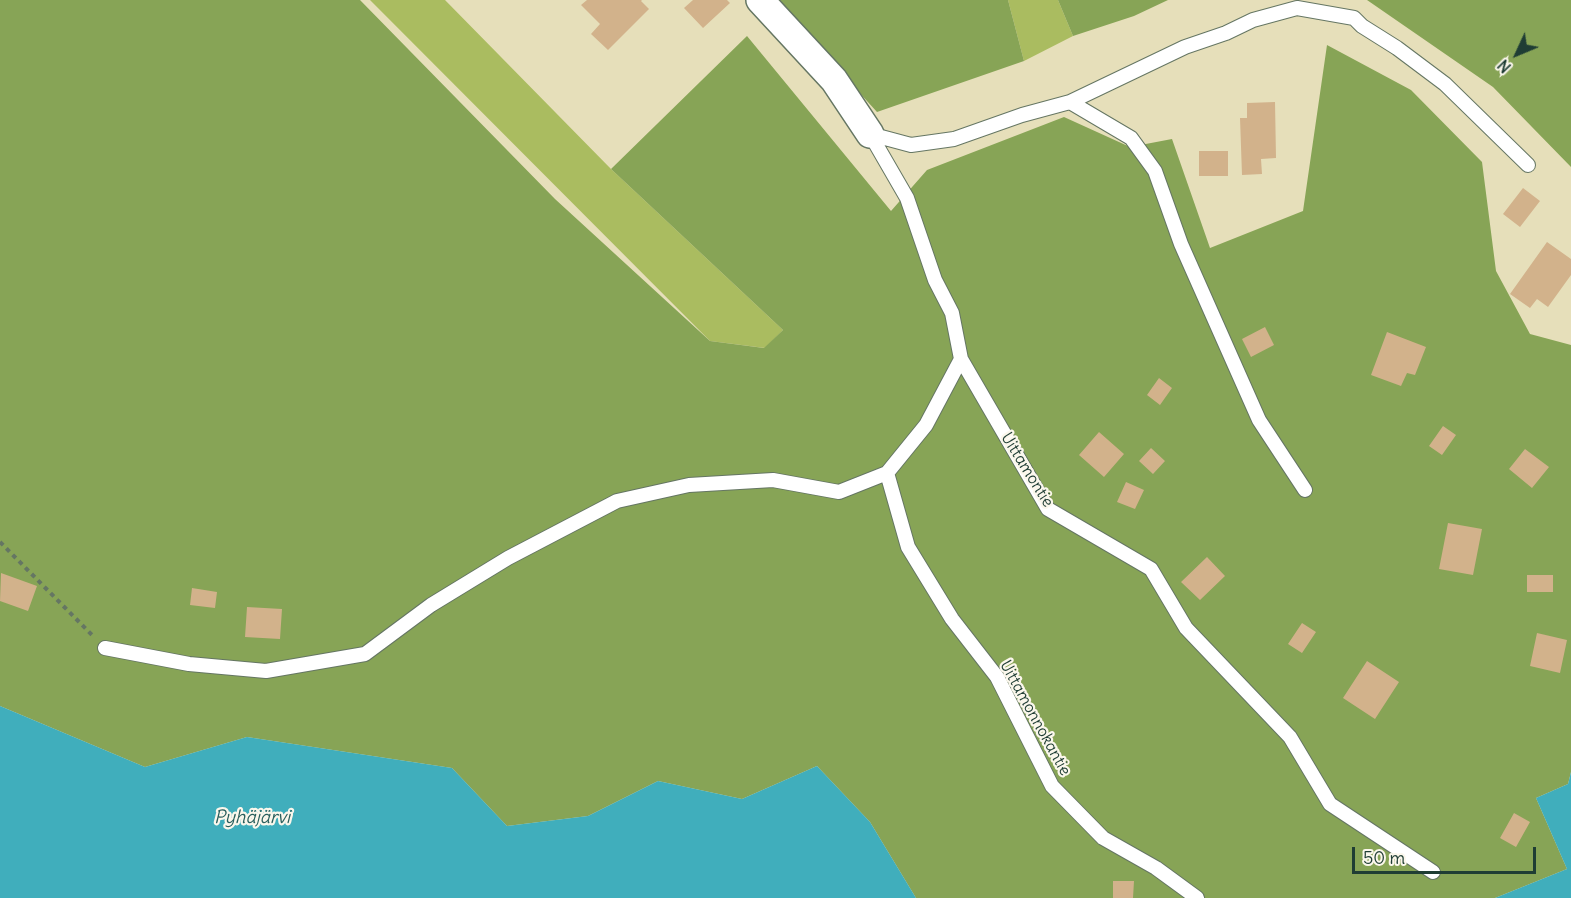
<!DOCTYPE html>
<meta charset="utf-8">
<style>
body{margin:0}
#map{position:relative;width:1571px;height:898px;overflow:hidden;background:#e6dfba;font-family:Delius,sans-serif}
canvas{display:block}
.north{position:absolute;left:1487px;top:24px;width:60px;height:60px;-webkit-text-stroke:4px #fbf7ec;paint-order:stroke;rotate:226deg;font-size:16px;font-weight:700;line-height:24px;text-align:center;color:#1f3d34}
.north::after{content:'';display:block;margin:auto;width:21px;height:27px;background:#1f3d34;clip-path:polygon(50% 0,100% 100%,50% 72%,0 100%)}
.scale{position:absolute;left:1352px;top:847px;width:184px;height:27px;box-sizing:border-box;border:3px solid #1f3d34;border-top:0;padding-left:8px;font-size:18px;line-height:21px;white-space:nowrap;color:#1f3d34;-webkit-text-stroke:4px #fbf7ec;paint-order:stroke}
</style>
<div id="map">
<canvas width="1571" height="898"></canvas>
<div class="north">N</div>
<div class="scale">50 m</div>
</div>
<script>
const context = document.querySelector('canvas').getContext('2d');
context.lineJoin = 'round';
function fill(path, color) {
  context.fillStyle = color;
  context.fill(path, 'evenodd');
}
function shape(rows) {
  const path = new Path2D();
  for (const r of rows) {
    path.moveTo(r[0], r[1]);
    for (let i = 2; i < r.length; i += 2) path.lineTo(r[i], r[i + 1]);
  }
  return path;
}
function stroke(path, color, width, dash) {
  context.strokeStyle = color;
  context.lineWidth = width;
  context.lineCap = dash ? 'butt' : 'round';
  context.setLineDash(dash || []);
  context.stroke(path);
}
function label(font, color, halo, rows, align = 'center') {
  context.font = font + ' Delius,sans-serif';
  context.lineWidth = 4.5;
  context.setLineDash([]);
  context.textBaseline = 'middle';
  context.strokeStyle = halo;
  context.fillStyle = color;
  for (const [text, x, y, turn = 0] of rows) {
    context.save();
    context.translate(x, y);
    context.rotate((+turn || 0) * Math.PI / 180);
    context.textAlign = isNaN(turn) ? turn : align;
    if (halo) context.strokeText(text, 0, 0);
    context.fillText(text, 0, 0);
    context.restore();
  }
}
const green = shape([
 [370,0,445,0,611,169,783,330,765,348,710,341],
 [1008,0,1058,0,1073,36,1024,61]
]);
const forest = shape([
 [0,0,360,0,555,199,710,341,764,348,783,330,611,169,747,36,891,211,927,170,1064,117,1130,147,1172,139,1210,248,1303,211,1327,45,1411,90,1482,162,1496,271,1530,334,1571,345,1571,772,1568,784,1536,798,1567,869,1495,898,916,898,870,822,817,766,742,799,658,781,588,816,507,826,452,768,247,737,145,767,0,706],
 [775,0,1008,0,1024,61,877,112],
 [1058,0,1168,0,1134,16,1073,36],
 [1367,0,1571,0,1571,167,1493,87]
]);
const water = shape([
 [0,706,145,767,247,737,452,768,507,826,588,816,658,781,742,799,817,766,870,822,916,898,0,898],
 [1571,772,1571,898,1495,898,1567,869,1536,798,1568,784]
]);
const building = shape([
 [587,0,642,0,641,1,649,9,608,50,591,34,600,24,581,5],
 [693,0,727,0,730,3,703,28,684,8],
 [1275,102,1276,158,1261,159,1262,174,1242,175,1240,118,1247,118,1247,103],
 [1199,151,1228,151,1228,176,1199,176],
 [1523,188,1540,201,1520,227,1503,214],
 [1547,242,1571,259,1571,275,1548,307,1537,299,1530,308,1510,294],
 [1265,327,1274,345,1251,357,1242,339],
 [1387,332,1426,347,1415,375,1407,373,1401,386,1371,375],
 [1159,378,1172,388,1160,405,1147,395],
 [1443,426,1456,435,1442,455,1429,446],
 [1099,432,1124,454,1104,477,1079,455],
 [1151,448,1165,461,1153,474,1139,461],
 [1525,449,1549,467,1532,488,1509,469],
 [1126,482,1144,490,1135,509,1117,502],
 [1448,523,1482,529,1473,575,1439,569],
 [1207,557,1225,576,1200,600,1181,582],
 [1,573,37,586,28,611,0,601],
 [1527,575,1553,575,1553,592,1527,592],
 [192,588,217,592,215,608,190,605],
 [247,607,282,609,280,639,245,637],
 [1302,623,1316,632,1302,653,1288,644],
 [1537,633,1567,640,1560,673,1530,666],
 [1367,661,1399,682,1375,719,1343,698],
 [1514,813,1530,822,1516,847,1500,838],
 [1113,881,1134,881,1133,898,1113,898]
]);
const path = shape([
 [0,542,94,637]
]);
const lane = shape([
 [1070,102,1131,138,1155,171,1181,244,1259,420,1305,490],
 [870,134,907,198,935,280,952,313,961,359,1048,509,1151,569,1186,628,1290,737,1330,804,1433,872],
 [870,134,911,145,954,139,1022,115,1070,102,1185,47,1226,33,1253,20,1297,8,1354,18,1362,26,1397,48,1445,84,1528,165],
 [887,473,908,547,952,619,997,677,1052,786,1103,838,1156,868,1197,898],
 [105,648,189,664,266,671,365,654,431,605,508,558,617,501,689,485,773,480,839,492,887,473,926,425,961,359]
]);
const street = shape([
 [760,0,834,80,870,134]
]);
const streetNames = [
 ["Uittamontie",1027,470,58],
 ["Uittamonnokantie",1035,718,61]
];
const waterNames = [
 ["Pyhäjärvi",252,818]
];
fill(green, '#aabc60');
fill(forest, '#87a456');
fill(water, '#40aebc');
fill(building, '#d2b28b');
stroke(lane, '#657663', 16);
stroke(street, '#657663', 30);
stroke(path, '#657663', 4, [4.5, 4.5]);
stroke(lane, '#fff', 14);
stroke(street, '#fff', 27);
label('16px', '#1f3d34', '#fbf7ec', streetNames);
label('italic 18px', '#295f5d', '#fbf7ec', waterNames);
</script>
